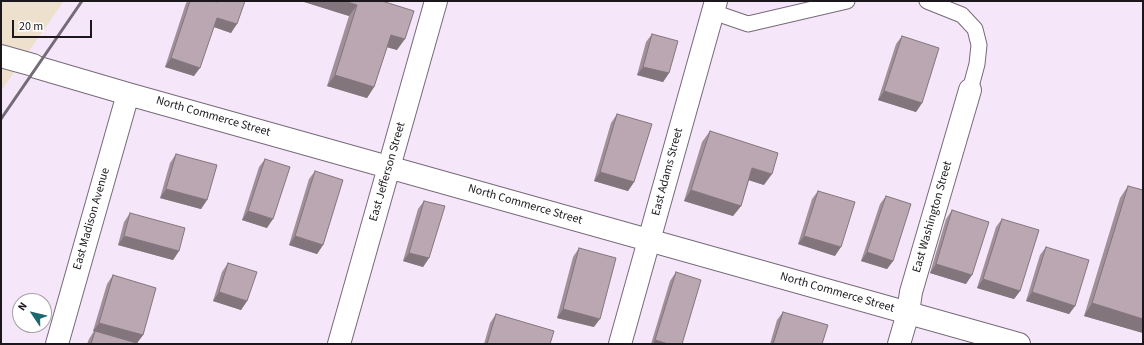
<!DOCTYPE html>
<style>
body{margin:0}
#map{position:relative;width:1144px;height:345px;overflow:hidden;background:#f5e7f9;font-family:"Source Sans 3",sans-serif}
canvas{display:block}
.frame{position:absolute;inset:0;border:2px solid #1b171d;pointer-events:none}
.north{position:absolute;left:12px;top:293px;width:40px;height:40px;box-sizing:border-box;background:#fff;border:1px solid #a4a2a5;border-radius:50%;rotate:305deg;font-size:11px;font-weight:700;line-height:16px;text-align:center;color:#1b171d}
.north::after{content:'';display:block;margin:auto;width:14px;height:18px;background:#1b686d;clip-path:polygon(50% 0,100% 100%,50% 72%,0 100%)}
.scale{position:absolute;left:12px;top:20px;width:80px;height:18px;box-sizing:border-box;border:2px solid #1b171d;border-top:0;padding-left:5px;font-size:12px;line-height:14px;white-space:nowrap;color:#1b171d;-webkit-text-stroke:3px #fff;paint-order:stroke}
</style>
<div id="map">
<canvas width="1144" height="345"></canvas>
<div class="frame"></div>
<div class="north">N</div>
<div class="scale">20 m</div>
</div>
<script>
const context = document.querySelector('canvas').getContext('2d');
context.lineJoin = 'round';
function fill(path, color) {
  context.fillStyle = color;
  context.fill(path, 'evenodd');
}
function shape(rows) {
  const path = new Path2D();
  for (const r of rows) {
    path.moveTo(r[0], r[1]);
    for (let i = 2; i < r.length; i += 2) path.lineTo(r[i], r[i + 1]);
  }
  return path;
}
function stroke(path, color, width, dash) {
  context.strokeStyle = color;
  context.lineWidth = width;
  context.lineCap = dash ? 'butt' : 'round';
  context.setLineDash(dash || []);
  context.stroke(path);
}
function label(font, color, halo, rows, align = 'center') {
  context.font = font + ' "Source Sans 3",sans-serif';
  context.lineWidth = 3;
  context.setLineDash([]);
  context.textBaseline = 'middle';
  context.strokeStyle = halo;
  context.fillStyle = color;
  for (const [text, x, y, turn = 0] of rows) {
    context.save();
    context.translate(x, y);
    context.rotate((+turn || 0) * Math.PI / 180);
    context.textAlign = isNaN(turn) ? turn : align;
    if (halo) context.strokeText(text, 0, 0);
    context.fillText(text, 0, 0);
    context.restore();
  }
}
const industrial = shape([
 [1,1,64,1,1,91]
]);
const lane = shape([
 [927,1,962,15,975,29,979,45,977,64,970,90],
 [713,12,748,24,847,1]
]);
const street = shape([
 [1,56,33,65,36,67,128,94,1019,344],
 [57,344,128,94],
 [339,344,436,1],
 [620,344,716,1],
 [899,344,908,313,911,292,970,90]
]);
const rail = shape([
 [1,119,82,1]
]);
const wall = shape([
 [188,1,245,1,231,33,214,27,194,76,165,67,186,3],
 [301,1,382,1,397,50,387,47,374,87,367,98,327,86,349,16],
 [652,34,669,73,663,82,637,75,646,42],
 [902,36,922,103,916,112,878,100,896,44],
 [617,114,634,182,628,191,594,181,611,123],
 [710,131,764,185,749,180,741,206,733,216,684,201,702,142],
 [176,154,207,200,201,209,160,198,170,163],
 [265,159,267,228,242,220,259,167],
 [315,171,323,245,317,254,289,245,309,179],
 [1128,186,1143,333,1084,316,1120,198],
 [818,191,835,256,798,244,812,199],
 [886,196,893,261,887,269,861,261,880,204],
 [424,201,429,258,423,267,403,261,418,209],
 [952,210,966,284,930,273,946,219],
 [130,213,179,251,173,260,118,245,124,222],
 [1002,219,1020,291,1014,299,977,288,996,227],
 [1046,247,1075,306,1069,314,1026,301,1040,255],
 [579,248,594,327,557,318,573,257],
 [228,263,247,301,241,310,213,301,222,272],
 [676,272,682,344,651,344,670,281],
 [113,275,143,335,137,343,140,344,87,344,89,339,94,331,93,331,107,284],
 [783,312,822,344,770,344,777,320],
 [496,314,550,344,484,344,490,323]
]);
const shadedWall = shape([
 [301,1,344,1,357,5,349,16],
 [217,18,237,24,231,33,211,26],
 [391,35,405,39,397,50,383,46],
 [171,58,200,68,194,76,165,67],
 [643,67,669,73,663,82,637,75],
 [335,75,374,87,367,98,327,86],
 [884,91,922,103,916,112,878,100],
 [752,168,772,174,764,185,745,179],
 [600,172,634,182,628,191,594,181],
 [166,189,207,200,201,209,160,198],
 [691,190,741,206,733,216,684,201],
 [248,211,273,219,267,228,242,220],
 [124,236,179,251,173,260,118,245],
 [295,236,323,245,317,254,289,245],
 [804,236,841,247,835,256,798,244],
 [867,252,893,261,887,269,861,261],
 [409,253,429,258,423,267,403,261],
 [936,264,972,275,966,284,930,273],
 [983,279,1020,291,1014,299,977,288],
 [219,292,247,301,241,310,213,301],
 [1032,292,1075,306,1069,314,1026,301],
 [1092,303,1143,319,1143,333,1084,316],
 [563,309,600,319,594,327,557,318],
 [99,323,143,335,137,343,93,331],
 [655,340,668,344,653,344]
]);
const building = shape([
 [190,1,213,1,217,2,217,1,245,1,237,24,217,18,200,68,171,58,190,1],
 [344,1,382,1,414,11,405,39,391,35,374,87,335,75,357,5,344,1],
 [652,34,678,41,669,73,643,67,652,34],
 [902,36,939,48,922,103,884,91,902,36],
 [617,114,652,124,634,182,600,172,617,114],
 [710,131,778,153,772,174,752,168,741,206,691,190,710,131],
 [176,154,217,165,207,200,166,189,176,154],
 [265,159,290,167,273,219,248,211,265,159],
 [315,171,343,180,323,245,295,236,315,171],
 [1128,186,1143,190,1143,319,1092,303,1128,186],
 [818,191,855,202,841,247,804,236,818,191],
 [886,196,911,204,893,261,867,252,886,196],
 [424,201,445,206,429,258,409,253,424,201],
 [952,210,989,222,972,275,936,264,952,210],
 [130,213,185,228,179,251,124,236,130,213],
 [1002,219,1039,230,1020,291,983,279,1002,219],
 [1046,247,1089,260,1075,306,1032,292,1046,247],
 [579,248,616,258,600,319,563,309,579,248],
 [228,263,257,272,247,301,219,292,228,263],
 [676,272,701,280,682,344,668,344,655,340,676,272],
 [113,275,156,288,143,335,99,323,113,275],
 [783,312,828,325,822,344,773,344,783,312],
 [496,314,554,331,550,344,487,344,496,314],
 [95,331,140,344,91,344,95,331]
]);
const streetNames = [
 ["North Commerce Street",213,117,16],
 ["East Jefferson Street",388,172,-74],
 ["East Adams Street",668,172,-75],
 ["North Commerce Street",525,205,16],
 ["East Washington Street",933,217,-74],
 ["East Madison Avenue",92,219,-74],
 ["North Commerce Street",837,293,16]
];
fill(industrial, '#ede1cd');
stroke(lane, '#766a79', 17);
stroke(street, '#766a79', 24);
stroke(lane, '#fff', 15);
stroke(street, '#fff', 22);
stroke(rail, '#736b76', 3);
fill(wall, '#a19098');
fill(shadedWall, '#83757c');
fill(building, '#bba7b1');
stroke(building, '#83757c', 1);
label('12px', '#1b171d', '#fff', streetNames);
</script>
